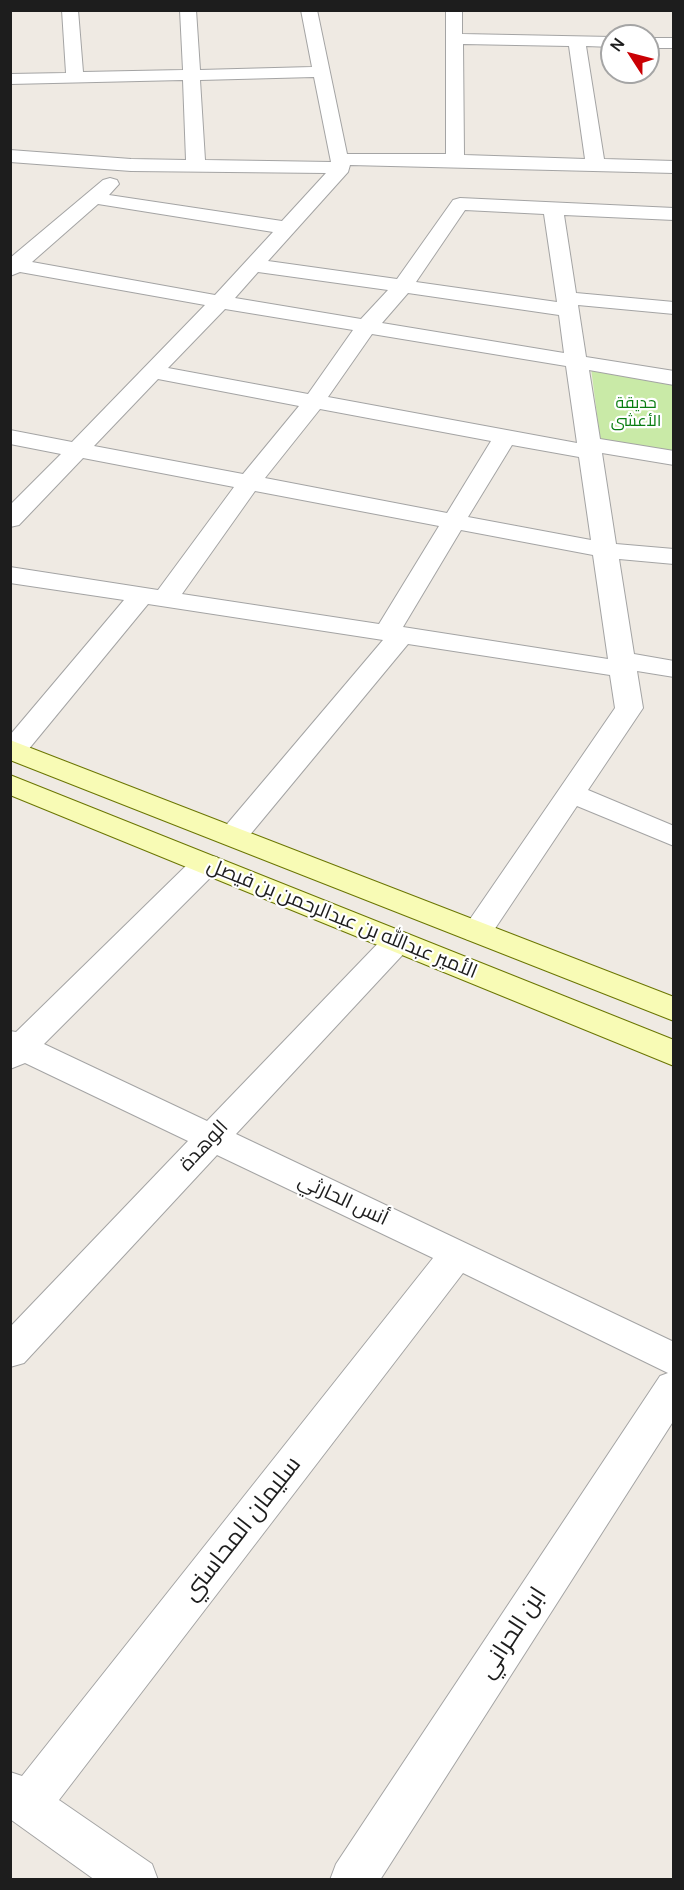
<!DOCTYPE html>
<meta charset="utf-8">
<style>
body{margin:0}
#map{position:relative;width:684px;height:1890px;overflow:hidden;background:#efeae3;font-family:Manrope,sans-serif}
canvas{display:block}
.frame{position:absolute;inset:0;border:12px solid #1d1d1d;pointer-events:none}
.north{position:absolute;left:600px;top:24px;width:60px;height:60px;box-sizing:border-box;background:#fff;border:2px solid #a5a5a5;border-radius:50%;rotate:306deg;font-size:16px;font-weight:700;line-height:24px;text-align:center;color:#1d1d1d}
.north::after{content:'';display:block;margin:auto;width:21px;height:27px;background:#ca0004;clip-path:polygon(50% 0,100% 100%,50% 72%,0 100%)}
</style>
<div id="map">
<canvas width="684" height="1890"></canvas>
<div class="frame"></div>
<div class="north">N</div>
</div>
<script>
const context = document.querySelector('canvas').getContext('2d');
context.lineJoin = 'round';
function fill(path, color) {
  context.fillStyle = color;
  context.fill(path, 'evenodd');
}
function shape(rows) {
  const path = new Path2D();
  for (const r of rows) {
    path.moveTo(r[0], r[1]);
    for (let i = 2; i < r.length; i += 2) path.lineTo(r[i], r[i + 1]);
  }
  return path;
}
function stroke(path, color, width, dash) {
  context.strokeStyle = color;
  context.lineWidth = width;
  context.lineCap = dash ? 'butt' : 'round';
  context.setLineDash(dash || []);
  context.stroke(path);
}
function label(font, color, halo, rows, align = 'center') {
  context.font = font + ' Manrope,Cairo,sans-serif';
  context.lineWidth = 4.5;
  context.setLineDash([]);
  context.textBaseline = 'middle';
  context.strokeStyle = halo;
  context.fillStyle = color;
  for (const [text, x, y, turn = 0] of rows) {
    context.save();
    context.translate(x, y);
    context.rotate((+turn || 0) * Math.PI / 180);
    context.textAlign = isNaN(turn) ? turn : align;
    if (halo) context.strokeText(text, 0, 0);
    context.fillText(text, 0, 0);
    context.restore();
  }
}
const grass = shape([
 [591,368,673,382,673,456,601,446]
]);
const minor = shape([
 [62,10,78,10,83,72,183,70,180,10,196,10,200,70,312,67,301,10,317,10,347,154,446,154,446,10,462,10,462,34,612,37,612,47,586,46,604,159,674,161,674,173,350,165,348,172,268,261,397,279,453,200,460,198,674,208,674,220,564,215,576,293,674,302,674,314,578,305,586,357,674,371,674,385,589,370,600,439,674,451,674,465,602,453,616,544,674,549,674,564,619,559,634,654,674,661,674,677,637,671,643,708,588,790,674,826,674,846,577,806,488,939,477,942,466,939,461,932,466,925,615,708,610,675,408,644,244,842,233,845,222,842,218,836,222,830,383,640,148,604,23,756,10,758,10,735,124,600,10,583,10,567,158,590,234,487,83,458,19,525,10,527,10,505,61,454,10,444,10,430,72,442,205,305,20,272,10,276,10,258,103,180,110,178,117,180,119,184,109,195,282,221,326,173,131,171,10,162,10,150,131,159,186,160,183,80,10,84,10,74,66,73,62,10],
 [463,44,569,46,585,159,464,155,463,44],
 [314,77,331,162,205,160,200,80,314,77],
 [98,204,273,232,215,295,32,262,98,204],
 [465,210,544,214,557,302,416,282,465,210],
 [258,272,388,290,361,319,235,298,258,272],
 [408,293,559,315,564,353,382,323,408,293],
 [225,309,353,330,308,394,168,368,225,309],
 [372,334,566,366,577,443,328,397,372,334],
 [158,379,299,406,243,474,94,446,158,379],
 [320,409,491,441,447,513,265,478,320,409],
 [512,445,579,457,591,540,468,517,512,445],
 [255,491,439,526,379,624,182,594,255,491],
 [461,530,593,555,608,659,403,627,461,530],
 [648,38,674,38,674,48,648,48,648,38],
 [206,855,217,857,221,864,217,871,44,1044,207,1121,386,935,397,932,408,935,413,942,408,949,236,1134,674,1342,674,1420,380,1880,330,1880,336,1864,660,1376,668,1373,463,1273,59,1800,152,1864,158,1880,95,1880,10,1819,10,1772,22,1776,433,1258,217,1155,24,1363,10,1367,10,1327,188,1141,25,1063,10,1069,10,1031,16,1032,195,857,206,855]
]);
const secondary = shape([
 [10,740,674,997,674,1021,10,760,10,740],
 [10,775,674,1040,674,1066,10,795,10,775]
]);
const farParknames = [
 ["حديقة",636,404],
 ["الأعشى",636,422]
];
const streetNames = [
 ["الأمير عبدالله بن عبدالرحمن بن فيصل",342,919,22],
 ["الوهدة",204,1146,-47],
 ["أنس الحارثي",343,1200,25]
];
const nearStreetnames = [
 ["سليمان المحاسني",242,1529,-52],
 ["ابن الحراني",513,1633,-57]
];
fill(grass, '#c9eaa7');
stroke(minor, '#a4a4a4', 2);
stroke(secondary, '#6b7603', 2);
fill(minor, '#fff');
fill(secondary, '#f8fbb5');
label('16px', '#097d11', '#fff', farParknames);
label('20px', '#1d1d1d', '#fff', streetNames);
label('24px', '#1d1d1d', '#fff', nearStreetnames);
</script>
